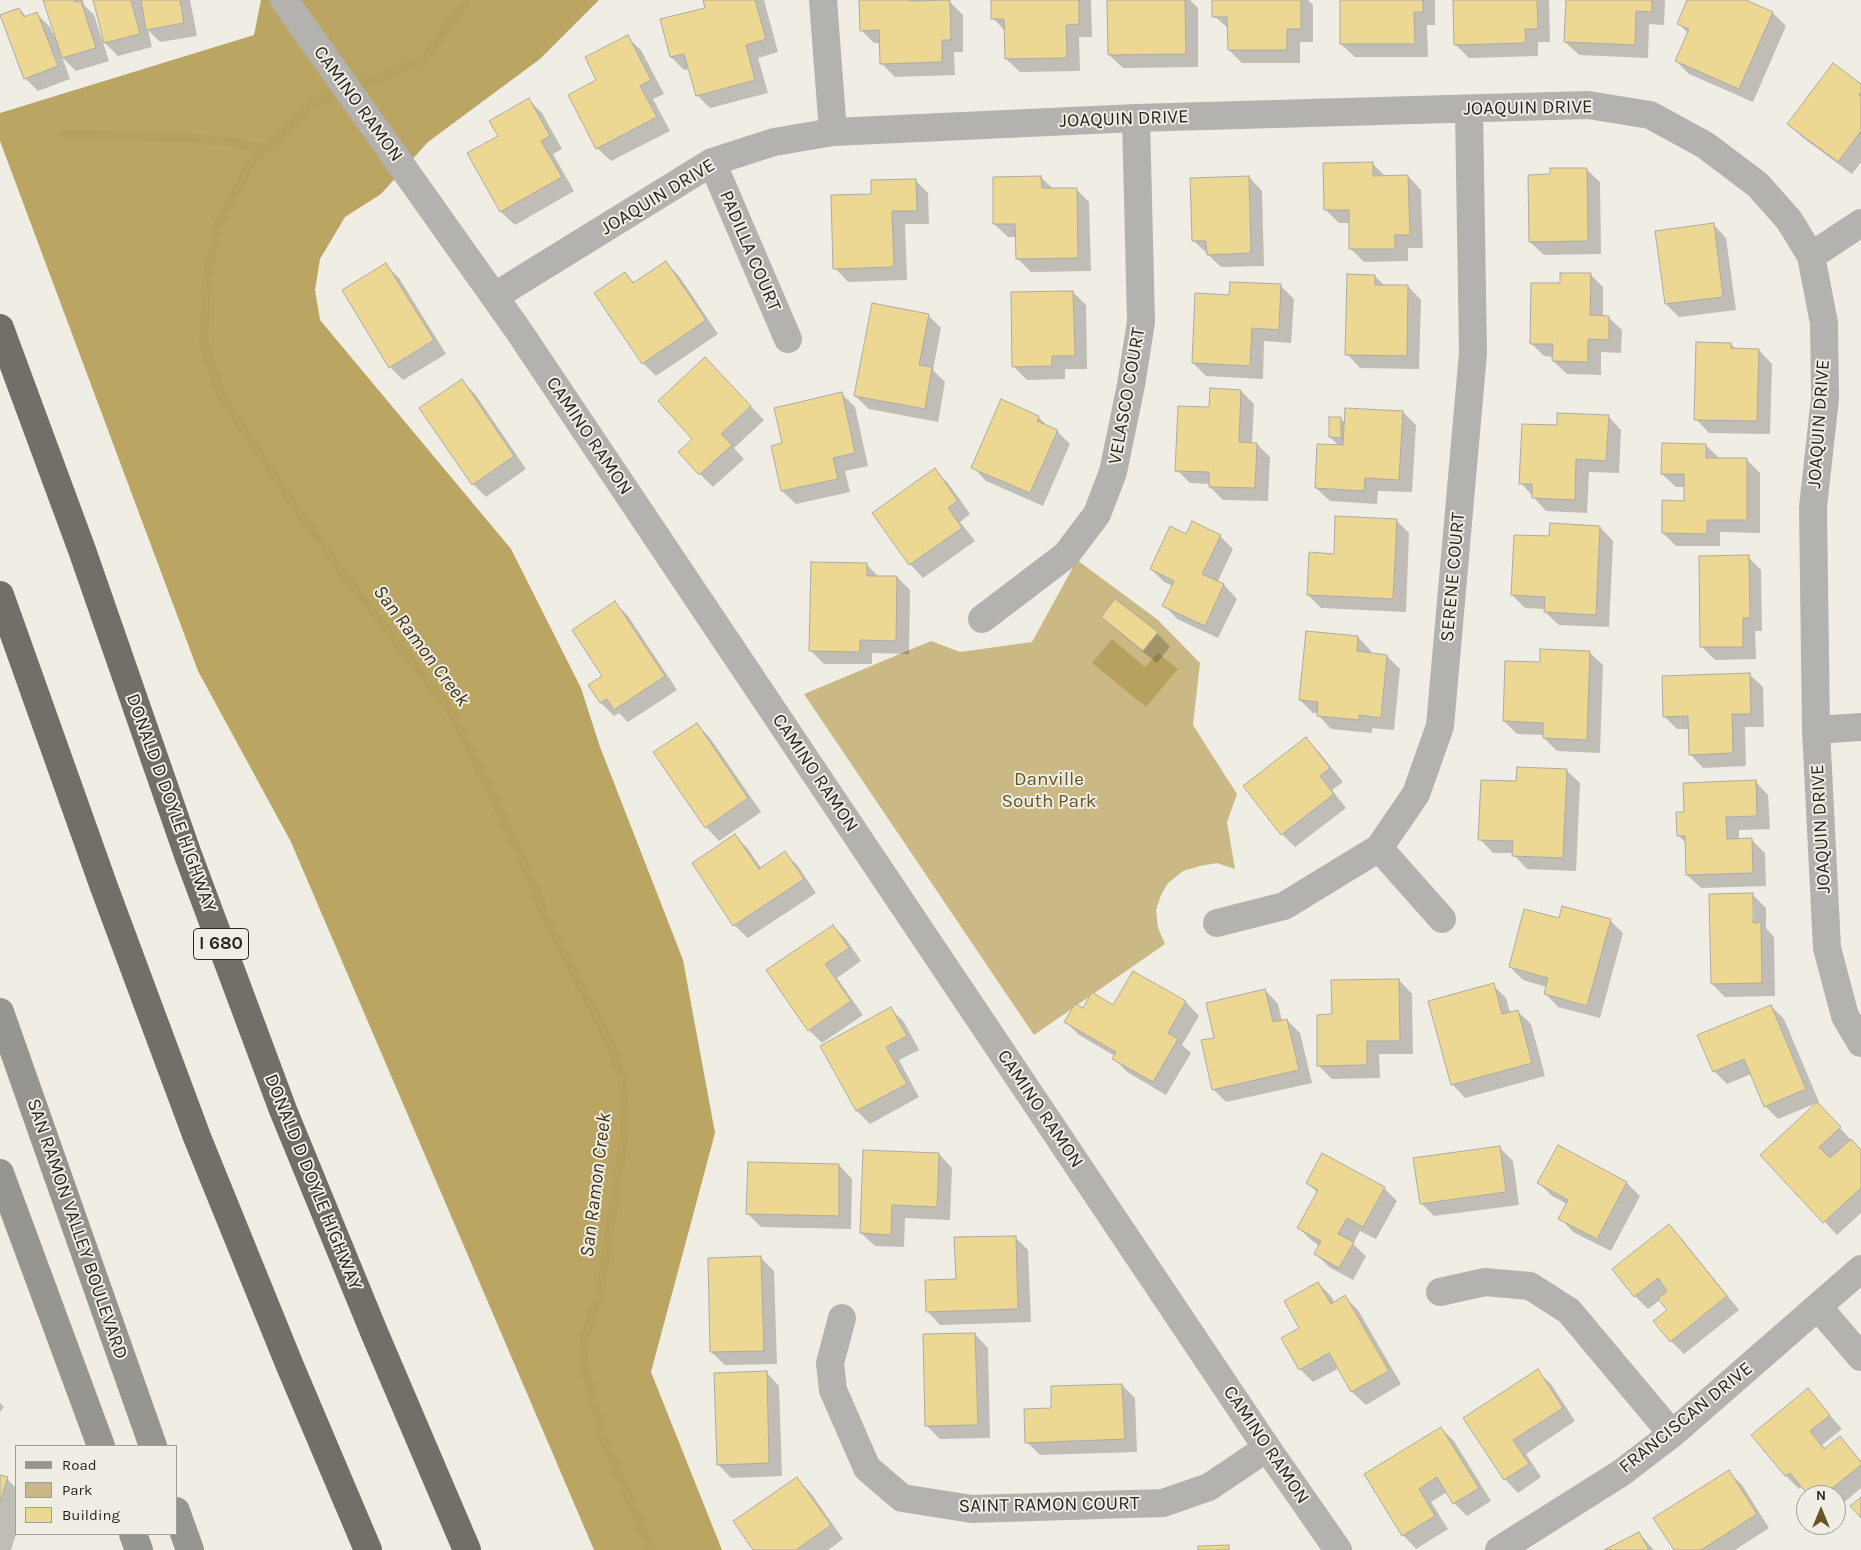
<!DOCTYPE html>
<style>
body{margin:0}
#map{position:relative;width:1861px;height:1550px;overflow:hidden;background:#efede4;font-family:Karla,sans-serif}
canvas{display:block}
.legend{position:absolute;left:15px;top:1445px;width:162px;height:90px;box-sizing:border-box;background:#efede4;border:1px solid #9f9d97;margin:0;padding:6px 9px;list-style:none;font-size:15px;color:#272623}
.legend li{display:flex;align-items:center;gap:10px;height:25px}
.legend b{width:25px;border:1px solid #9f9d97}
.north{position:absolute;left:1796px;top:1485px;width:50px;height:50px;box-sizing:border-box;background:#efede4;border:1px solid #9f9d97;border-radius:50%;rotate:0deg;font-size:14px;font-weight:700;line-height:20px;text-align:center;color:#272623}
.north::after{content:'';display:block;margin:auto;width:18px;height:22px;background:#665624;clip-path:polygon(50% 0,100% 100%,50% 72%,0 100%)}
</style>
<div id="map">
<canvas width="1861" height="1550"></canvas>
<ul class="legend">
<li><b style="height:6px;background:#979590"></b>Road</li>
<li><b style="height:14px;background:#cab984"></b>Park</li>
<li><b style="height:14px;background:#ecd793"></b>Building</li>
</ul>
<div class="north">N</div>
</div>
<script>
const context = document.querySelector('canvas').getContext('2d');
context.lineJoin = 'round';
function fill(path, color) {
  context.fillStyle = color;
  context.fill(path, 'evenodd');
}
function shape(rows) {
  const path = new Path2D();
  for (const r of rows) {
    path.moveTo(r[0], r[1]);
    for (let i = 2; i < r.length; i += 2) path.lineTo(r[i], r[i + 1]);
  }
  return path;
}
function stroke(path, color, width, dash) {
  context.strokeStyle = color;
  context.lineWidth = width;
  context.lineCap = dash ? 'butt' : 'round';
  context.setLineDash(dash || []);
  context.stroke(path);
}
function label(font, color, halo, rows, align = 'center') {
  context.font = font + ' Karla,sans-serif';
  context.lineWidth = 4;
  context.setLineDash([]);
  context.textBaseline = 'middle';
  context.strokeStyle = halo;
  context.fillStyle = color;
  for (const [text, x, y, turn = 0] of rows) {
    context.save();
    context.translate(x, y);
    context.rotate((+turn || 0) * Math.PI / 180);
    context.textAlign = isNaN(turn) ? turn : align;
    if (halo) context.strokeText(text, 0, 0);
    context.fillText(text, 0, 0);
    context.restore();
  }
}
const green = shape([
 [1077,560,1158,620,1200,663,1193,725,1237,794,1227,822,1235,869,1217,863,1200,866,1183,871,1168,883,1161,895,1156,910,1158,928,1165,944,1034,1035,804,694,931,641,960,652,1032,642]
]);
const forest = shape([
 [261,0,599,0,540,59,428,142,381,194,345,217,320,259,315,290,320,320,511,549,581,688,600,747,683,960,715,1133,651,1372,722,1550,594,1550,291,842,198,671,0,141,0,113,254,35]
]);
const water = shape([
 [1112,639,1145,667,1158,653,1178,669,1146,707,1092,663]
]);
const shadow = shape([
 [44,0,83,0,84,5,94,15,109,61,76,71,62,57,70,79,38,91,25,78,19,9,27,17,37,14,50,27,53,34,55,33],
 [94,0,140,0,142,2,142,0,190,0,197,36,160,42,148,30,152,47,118,56,102,40,104,39],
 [704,0,764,0,778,52,758,58,768,93,710,108,697,95,690,69,684,70,671,57,661,20,706,8],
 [860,0,922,0,922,2,949,1,963,15,963,52,954,52,955,75,895,77,882,64,881,43,874,43,861,30],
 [992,0,1091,0,1092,37,1079,37,1080,71,1020,72,1006,59,1006,32,993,18],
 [1108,0,1190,0,1198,8,1198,67,1123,68,1109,55],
 [1214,0,1308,0,1313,5,1313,42,1300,42,1300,63,1242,63,1229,50,1229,29,1214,16],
 [1341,0,1435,0,1435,25,1427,25,1428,57,1355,57,1341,44],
 [1454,0,1549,0,1550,42,1538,42,1538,56,1469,58,1455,44],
 [1567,0,1665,0,1664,25,1649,24,1648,58,1579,55,1565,42],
 [1689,0,1743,0,1773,13,1786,26,1753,102,1689,74,1676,61,1688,33,1678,23],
 [627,37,641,50,664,94,653,99,670,131,611,161,597,148,598,80],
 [1861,86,1861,162,1852,174,1802,137,1789,124],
 [529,100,542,113,562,149,553,154,574,191,515,225,501,212,468,154,500,136],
 [1372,163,1386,177,1408,176,1421,190,1423,248,1408,248,1408,261,1364,262,1351,249,1350,223,1339,223,1326,210],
 [1586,169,1600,182,1601,254,1544,255,1530,242,1551,175],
 [1041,177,1053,189,1076,189,1089,202,1091,271,1031,272,1017,258,1017,237,1008,237,994,224],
 [1249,177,1262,191,1264,266,1221,267,1193,240],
 [915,180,928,193,929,224,905,224,907,280,848,282,835,268],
 [1713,224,1726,238,1736,310,1679,317,1666,304,1657,232],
 [666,263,679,276,718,334,656,376,643,363,625,274,635,283],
 [386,265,399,278,446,354,403,380,390,367],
 [1590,274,1603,287,1603,317,1608,317,1622,330,1621,353,1601,352,1601,375,1567,374,1553,361,1554,357,1544,356,1531,343,1562,285],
 [1375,276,1385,286,1408,286,1421,300,1419,369,1360,368,1347,354],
 [1280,285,1294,299,1291,343,1264,341,1263,379,1206,376,1193,363],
 [1073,292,1086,305,1087,369,1065,369,1065,379,1027,380,1014,367],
 [928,315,941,328,933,370,945,382,938,422,869,409,855,396],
 [1731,344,1736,350,1759,350,1772,364,1770,434,1709,433,1696,419],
 [718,372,764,420,734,448,744,459,713,487,700,474,694,439],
 [461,380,475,394,526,469,486,497,473,484],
 [1241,391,1254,404,1252,444,1257,444,1270,457,1268,501,1223,500,1210,487,1210,484,1190,483,1177,470,1211,408],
 [841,393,855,407,868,466,845,471,850,492,796,504,782,491,784,444],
 [1403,412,1416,425,1412,492,1378,491,1377,504,1330,501,1316,488,1339,446,1330,437,1341,419,1346,424],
 [1608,416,1621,430,1619,473,1589,472,1587,513,1546,511,1521,483,1558,427],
 [1038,417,1049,427,1057,431,1070,444,1043,506,986,481,973,467],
 [1706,445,1719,458,1747,460,1760,473,1760,533,1720,532,1720,546,1676,546,1663,533,1685,502,1685,487,1676,487,1662,474],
 [934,470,948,483,970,514,960,522,975,541,923,578,910,564,873,514],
 [1396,520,1409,533,1406,612,1321,608,1308,595,1335,555],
 [1600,527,1613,541,1609,627,1559,625,1545,612,1545,609,1525,608,1512,595,1550,538],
 [1186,535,1220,536,1233,549,1217,583,1224,585,1237,599,1218,638,1177,619,1164,605,1173,586,1164,582,1151,569],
 [1748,557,1761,570,1762,631,1755,631,1756,659,1715,660,1702,647],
 [867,565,879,577,897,577,910,590,909,654,872,653,872,664,824,664,810,650],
 [1116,601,1157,633,1170,647,1157,663,1116,630,1102,617],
 [615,603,628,616,677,690,628,722,619,713,614,716,601,703,589,686,604,676],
 [1358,637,1371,651,1371,654,1387,656,1400,669,1394,730,1372,728,1372,733,1331,729,1318,715,1318,713,1313,713,1300,700],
 [1589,652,1603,665,1600,753,1557,751,1544,738,1544,735,1517,734,1504,721,1541,663],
 [1749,674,1763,687,1764,727,1745,727,1746,766,1703,768,1690,754,1689,729,1677,729,1664,716],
 [697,724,710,738,761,812,719,841,706,827,655,753],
 [1306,739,1319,752,1343,782,1332,790,1346,808,1295,847,1282,834],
 [1566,770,1580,783,1576,871,1527,869,1514,855,1514,853,1493,853,1480,839,1518,782],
 [1755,781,1768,795,1770,829,1739,830,1739,840,1751,839,1765,853,1766,886,1701,888,1687,875,1686,843,1678,835,1685,813],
 [735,835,748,849,761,868,785,853,798,866,816,893,748,938,734,925],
 [1752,894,1766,908,1766,928,1774,937,1775,996,1725,997,1712,984],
 [1752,906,1754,906,1754,929,1752,929],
 [1560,920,1610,920,1623,933,1600,1018,1558,1007,1545,993,1547,987,1523,980,1510,967],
 [833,926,846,939,861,961,837,978,863,1015,822,1043,809,1030],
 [1134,973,1186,1002,1199,1016,1182,1045,1191,1053,1166,1095,1127,1072,1114,1058,1115,1056,1079,1035,1066,1022,1083,1010,1114,1006],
 [1399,980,1412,994,1413,1054,1379,1054,1380,1078,1332,1079,1319,1066,1333,1016],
 [1493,985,1506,998,1510,1013,1517,1011,1531,1024,1545,1076,1465,1098,1452,1084],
 [1265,990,1278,1004,1282,1021,1287,1020,1300,1033,1312,1083,1226,1102,1213,1089,1216,1038],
 [1771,1006,1784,1019,1819,1102,1778,1119,1765,1106,1751,1074,1727,1084,1714,1071],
 [890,1008,904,1022,919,1050,899,1060,919,1097,870,1124,857,1111,822,1046],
 [1830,1117,1861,1151,1861,1213,1837,1235,1762,1155],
 [1558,1147,1627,1183,1640,1196,1611,1251,1573,1232,1560,1218,1567,1204,1552,1196,1539,1183],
 [1500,1148,1513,1161,1519,1205,1434,1216,1421,1203],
 [939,1154,952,1168,950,1220,905,1218,904,1247,875,1246,861,1233],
 [839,1165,852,1179,851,1229,761,1227,748,1214],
 [1307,1183,1384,1188,1397,1201,1376,1239,1360,1231,1353,1244,1366,1256,1353,1280,1329,1267,1316,1254,1320,1246,1312,1241,1299,1228,1318,1193],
 [1669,1226,1682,1239,1739,1310,1684,1354,1671,1341,1669,1311,1660,1300,1648,1309,1635,1296],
 [1015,1237,1028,1250,1031,1322,940,1325,927,1311,957,1280],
 [761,1258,774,1271,777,1364,725,1365,711,1352],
 [1318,1283,1331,1296,1335,1303,1345,1297,1358,1310,1401,1384,1366,1405,1352,1392,1339,1368,1313,1382,1300,1369],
 [975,1334,988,1348,990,1438,940,1439,927,1426],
 [1537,1371,1551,1384,1575,1421,1526,1454,1541,1477,1518,1493,1505,1479,1464,1418],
 [766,1372,779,1386,782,1476,731,1478,718,1464],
 [1122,1385,1135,1398,1137,1452,1040,1455,1027,1442,1053,1409],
 [1808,1390,1842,1429,1822,1445,1826,1449,1840,1438,1861,1461,1861,1488,1836,1509,1836,1495,1810,1495,1802,1486,1799,1489,1786,1476,1753,1435],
 [0,1403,4,1407,0,1412],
 [1441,1428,1454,1441,1491,1501,1467,1516,1454,1503,1447,1492,1431,1502,1448,1529,1416,1549,1403,1535,1365,1475],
 [1729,1472,1742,1485,1769,1528,1735,1550,1675,1550],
 [0,1477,7,1479,16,1488,16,1534,11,1550,0,1550],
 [797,1479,810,1492,843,1539,828,1550,754,1550],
 [1639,1533,1654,1550,1607,1550]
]);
const stream = shape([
 [466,0,425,59,313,104,252,161,218,224,206,282,204,344,221,395,282,488,339,568,452,713,517,847,547,920,611,1046,622,1076,625,1129,600,1294,585,1337,583,1360,603,1438,651,1550],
 [65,135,192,137,266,148]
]);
const building = shape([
 [43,0,75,0,75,2,81,1,96,48,62,58,43,0],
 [93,0,131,0,140,34,104,43,93,0],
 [141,0,180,0,184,23,146,30,141,0],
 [703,0,755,0,766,39,746,45,755,80,696,96,684,54,670,57,660,19,705,8,703,0],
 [859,0,910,0,910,1,950,0,951,40,942,40,942,62,880,64,879,30,860,31,859,0],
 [991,0,1079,0,1079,24,1066,25,1067,58,1005,59,1004,19,991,19,991,0],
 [1107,0,1185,0,1186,54,1108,55,1107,0],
 [1212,0,1301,0,1301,29,1287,29,1287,50,1228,50,1227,17,1212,17,1212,0],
 [1340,0,1423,0,1423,12,1414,12,1415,44,1340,44,1340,0],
 [1453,0,1537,0,1538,29,1525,29,1526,43,1454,45,1453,0],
 [1566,0,1652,0,1652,12,1636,11,1635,45,1564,42,1566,0],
 [1687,0,1746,0,1773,12,1739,89,1675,61,1689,29,1677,24,1687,0],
 [19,8,24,17,37,12,58,66,24,79,0,15,19,8],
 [628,35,651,80,640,86,657,117,596,149,568,95,596,80,585,57,628,35],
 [1833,63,1861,84,1861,92,1859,95,1861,96,1861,131,1838,162,1787,124,1833,63],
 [529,98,550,136,541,141,562,177,500,212,467,153,498,136,489,121,529,98],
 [1373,162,1373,176,1408,175,1410,235,1395,235,1395,249,1349,249,1349,210,1324,210,1323,163,1373,162],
 [1550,168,1587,168,1588,241,1529,242,1528,175,1550,174,1550,168],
 [1041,176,1042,188,1077,188,1078,258,1016,259,1015,224,993,224,993,177,1041,176],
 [1249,176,1251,253,1207,255,1206,241,1192,241,1190,178,1249,176],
 [916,179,917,211,892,211,894,267,833,269,831,195,871,194,871,180,916,179],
 [1714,223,1723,297,1665,304,1655,231,1714,223],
 [666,261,706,320,642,364,594,293,625,272,633,283,666,261],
 [386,263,434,340,389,368,342,290,386,263],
 [1560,273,1591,273,1590,315,1609,316,1609,340,1588,339,1588,362,1552,361,1553,344,1530,344,1531,283,1560,283,1560,273],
 [1347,274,1375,275,1375,285,1408,285,1407,356,1345,355,1347,274],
 [1230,282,1281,284,1279,330,1252,328,1250,366,1192,363,1195,293,1229,295,1230,282],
 [1073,291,1075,356,1052,356,1052,366,1012,367,1011,292,1073,291],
 [872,303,929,314,919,365,932,367,925,409,854,396,872,303],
 [1696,342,1731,343,1731,348,1759,349,1757,421,1694,420,1696,342],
 [705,357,751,406,721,434,732,445,699,475,678,452,692,439,658,401,705,357],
 [462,379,514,456,472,485,419,408,462,379],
 [1210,388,1241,390,1239,442,1257,443,1255,488,1209,487,1209,472,1175,471,1178,406,1209,407,1210,388],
 [842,392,855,453,833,458,838,479,781,491,771,446,782,443,774,408,842,392],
 [1001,399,1039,416,1037,421,1058,430,1030,493,971,468,1001,399],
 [1345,408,1403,411,1399,480,1365,478,1364,491,1315,488,1317,444,1343,445,1345,408],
 [1557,413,1609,415,1606,461,1576,459,1575,500,1532,498,1532,484,1519,484,1522,424,1557,425,1557,413],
 [1329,417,1341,417,1341,438,1329,437,1329,417],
 [1662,443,1706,444,1706,458,1747,458,1747,520,1707,520,1707,534,1662,533,1662,500,1684,501,1684,474,1661,474,1662,443],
 [935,468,958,501,948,508,962,528,909,565,872,513,935,468],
 [1335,516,1397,519,1393,599,1307,595,1309,552,1334,554,1335,516],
 [1192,521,1221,535,1202,574,1224,584,1205,626,1162,606,1174,581,1150,569,1170,526,1186,534,1192,521],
 [1550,523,1600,526,1596,615,1544,612,1545,597,1511,595,1514,535,1549,536,1550,523],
 [1749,555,1750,618,1743,618,1743,647,1700,647,1699,556,1749,555],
 [811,562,867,563,867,576,897,576,896,641,860,640,860,652,809,651,811,562],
 [1115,599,1158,632,1143,651,1101,617,1115,599],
 [615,601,665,676,614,710,607,699,600,703,588,685,602,676,572,630,615,601],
 [1306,631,1358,636,1357,651,1387,655,1381,718,1359,715,1359,720,1317,716,1318,702,1299,700,1306,631],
 [1540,649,1590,651,1587,740,1543,738,1543,723,1503,721,1505,661,1540,662,1540,649],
 [1750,673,1751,714,1732,714,1733,753,1689,755,1688,716,1663,717,1662,676,1750,673],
 [697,723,748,798,705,828,653,752,697,723],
 [1306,737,1330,768,1320,776,1334,794,1281,835,1243,786,1306,737],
 [1517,767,1567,769,1563,858,1512,856,1513,841,1478,840,1481,780,1516,781,1517,767],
 [1756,780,1757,816,1726,817,1727,839,1752,838,1753,873,1686,875,1685,836,1677,836,1676,812,1684,812,1683,783,1756,780],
 [735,834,759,869,785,851,804,879,733,926,692,863,735,834],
 [1753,893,1753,923,1761,922,1762,983,1711,984,1709,894,1753,893],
 [1562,906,1611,919,1587,1006,1544,994,1548,978,1509,967,1524,909,1559,918,1562,906],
 [833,925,849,948,825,964,851,1001,808,1031,766,970,833,925],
 [1133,971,1186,1001,1168,1033,1178,1039,1153,1082,1112,1059,1116,1052,1064,1022,1075,1004,1083,1008,1092,992,1113,1005,1133,971],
 [1399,979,1400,1041,1367,1041,1367,1065,1317,1066,1317,1015,1332,1014,1331,980,1399,979],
 [1494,983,1502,1014,1518,1010,1532,1063,1451,1085,1428,1001,1494,983],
 [1265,989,1273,1022,1287,1019,1299,1070,1212,1090,1201,1040,1214,1038,1206,1003,1265,989],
 [1771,1005,1806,1089,1764,1107,1744,1059,1713,1072,1697,1035,1771,1005],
 [891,1007,907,1036,886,1047,907,1084,856,1111,820,1046,891,1007],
 [1817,1102,1841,1127,1819,1147,1830,1158,1851,1139,1861,1150,1861,1188,1823,1223,1760,1155,1817,1102],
 [1558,1145,1627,1182,1597,1239,1558,1219,1568,1200,1537,1183,1558,1145],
 [1500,1146,1506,1192,1420,1204,1413,1158,1500,1146],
 [863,1150,939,1153,937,1207,892,1205,891,1235,860,1233,863,1150],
 [1322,1153,1385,1187,1363,1227,1347,1218,1338,1234,1354,1242,1339,1268,1314,1254,1321,1241,1297,1228,1318,1190,1306,1183,1322,1153],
 [748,1162,839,1164,839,1216,746,1214,748,1162],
 [1669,1224,1727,1296,1670,1342,1653,1321,1667,1310,1658,1299,1667,1291,1658,1278,1634,1297,1612,1269,1669,1224],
 [1016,1236,1018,1309,926,1312,925,1280,956,1279,954,1237,1016,1236],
 [761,1256,764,1351,710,1352,708,1258,761,1256],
 [1318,1282,1331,1304,1345,1295,1389,1371,1351,1392,1329,1353,1299,1370,1281,1338,1299,1328,1284,1301,1318,1282],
 [975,1333,978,1425,925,1426,923,1334,975,1333],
 [1538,1369,1563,1408,1513,1440,1529,1464,1504,1480,1463,1418,1538,1369],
 [767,1371,769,1463,717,1465,714,1373,767,1371],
 [1122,1384,1125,1439,1025,1443,1024,1409,1051,1408,1051,1386,1122,1384],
 [1808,1388,1830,1415,1810,1431,1824,1449,1840,1436,1861,1462,1861,1465,1824,1495,1808,1495,1790,1473,1785,1476,1751,1435,1808,1388],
 [1441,1427,1479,1488,1453,1504,1437,1477,1419,1489,1435,1516,1402,1536,1364,1474,1441,1427],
 [1729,1470,1757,1514,1701,1550,1674,1550,1653,1518,1729,1470],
 [0,1475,8,1477,0,1502,0,1475],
 [797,1477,831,1525,796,1550,753,1550,733,1521,797,1477],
 [1861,1497,1861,1518,1850,1506,1861,1497],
 [1639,1532,1649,1550,1604,1550,1639,1532],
 [1229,1545,1229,1550,1198,1550,1198,1546,1229,1545]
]);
const minor = shape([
 [823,0,833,132],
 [712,162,788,339],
 [1811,256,1861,223],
 [495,296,712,162,774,142,833,132,1136,118,1588,105,1650,115,1705,145,1758,185,1789,220,1811,256,1824,323,1825,398,1813,507,1816,730,1827,948,1845,1016,1861,1043],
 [982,619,1066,555,1097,514,1113,472,1131,385,1141,322,1136,118],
 [1816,730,1861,727],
 [1379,848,1442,919],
 [1217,923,1284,906,1379,848,1416,794,1440,726,1473,353,1469,109],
 [1440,1292,1485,1282,1530,1286,1569,1311,1672,1434],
 [1818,1307,1861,1357],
 [842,1318,830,1363,833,1390,867,1468,902,1498,972,1509,1163,1503,1209,1487,1267,1448],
 [1499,1550,1621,1473,1672,1434,1861,1269]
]);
const tertiary = shape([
 [284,0,518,330,1267,1448,1338,1550]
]);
const secondary = shape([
 [0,1012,153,1446],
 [0,1173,101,1446],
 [176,1511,190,1550],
 [133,1534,139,1550]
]);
const motorway = shape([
 [0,328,82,550,188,855,283,1110,374,1332,467,1550],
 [0,595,104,887,197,1137,290,1366,368,1550]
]);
const shields = [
 [221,944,55]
];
const shieldNames = [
 ["I 680",221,944]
];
const streetNames = [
 ["CAMINO RAMON",358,104,54],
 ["JOAQUIN DRIVE",1528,108,-1],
 ["JOAQUIN DRIVE",1124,119,-2],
 ["JOAQUIN DRIVE",658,197,-31],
 ["PADILLA COURT",750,251,67],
 ["VELASCO COURT",1127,396,-80],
 ["JOAQUIN DRIVE",1819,424,-86],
 ["CAMINO RAMON",589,436,56],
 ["SERENE COURT",1453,577,-85],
 ["CAMINO RAMON",815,773,56],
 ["DONALD D DOYLE HIGHWAY",171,803,70],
 ["JOAQUIN DRIVE",1821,829,-93],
 ["CAMINO RAMON",1040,1109,56],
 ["DONALD D DOYLE HIGHWAY",313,1182,68],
 ["SAN RAMON VALLEY BOULEVARD",77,1229,71],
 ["FRANCISCAN DRIVE",1686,1418,-39],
 ["CAMINO RAMON",1266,1445,56],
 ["SAINT RAMON COURT",1049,1505,-1]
];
const parkNames = [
 ["Danville",1049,780],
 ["South Park",1049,802]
];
const waterNames = [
 ["San Ramon Creek",421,646,53],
 ["San Ramon Creek",596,1185,-83]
];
fill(green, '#cab984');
fill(forest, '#baa563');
fill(water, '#b6a15f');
fill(shadow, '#0003');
stroke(stream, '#b6a15f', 9);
fill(building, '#ecd793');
stroke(building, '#adaaa2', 1);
stroke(minor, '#b3b2ae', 28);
stroke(tertiary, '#b3b2ae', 28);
stroke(secondary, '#979590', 28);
stroke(motorway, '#716f67', 28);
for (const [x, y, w] of shields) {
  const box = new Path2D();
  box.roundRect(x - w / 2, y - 15.5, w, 31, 4);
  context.fillStyle = '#efede4';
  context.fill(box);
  stroke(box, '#272623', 1);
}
label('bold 18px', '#272623', null, shieldNames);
label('19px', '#272623', '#efede4', streetNames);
label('19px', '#645522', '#efede4', parkNames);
label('italic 20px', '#3e3517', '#efede4', waterNames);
</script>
